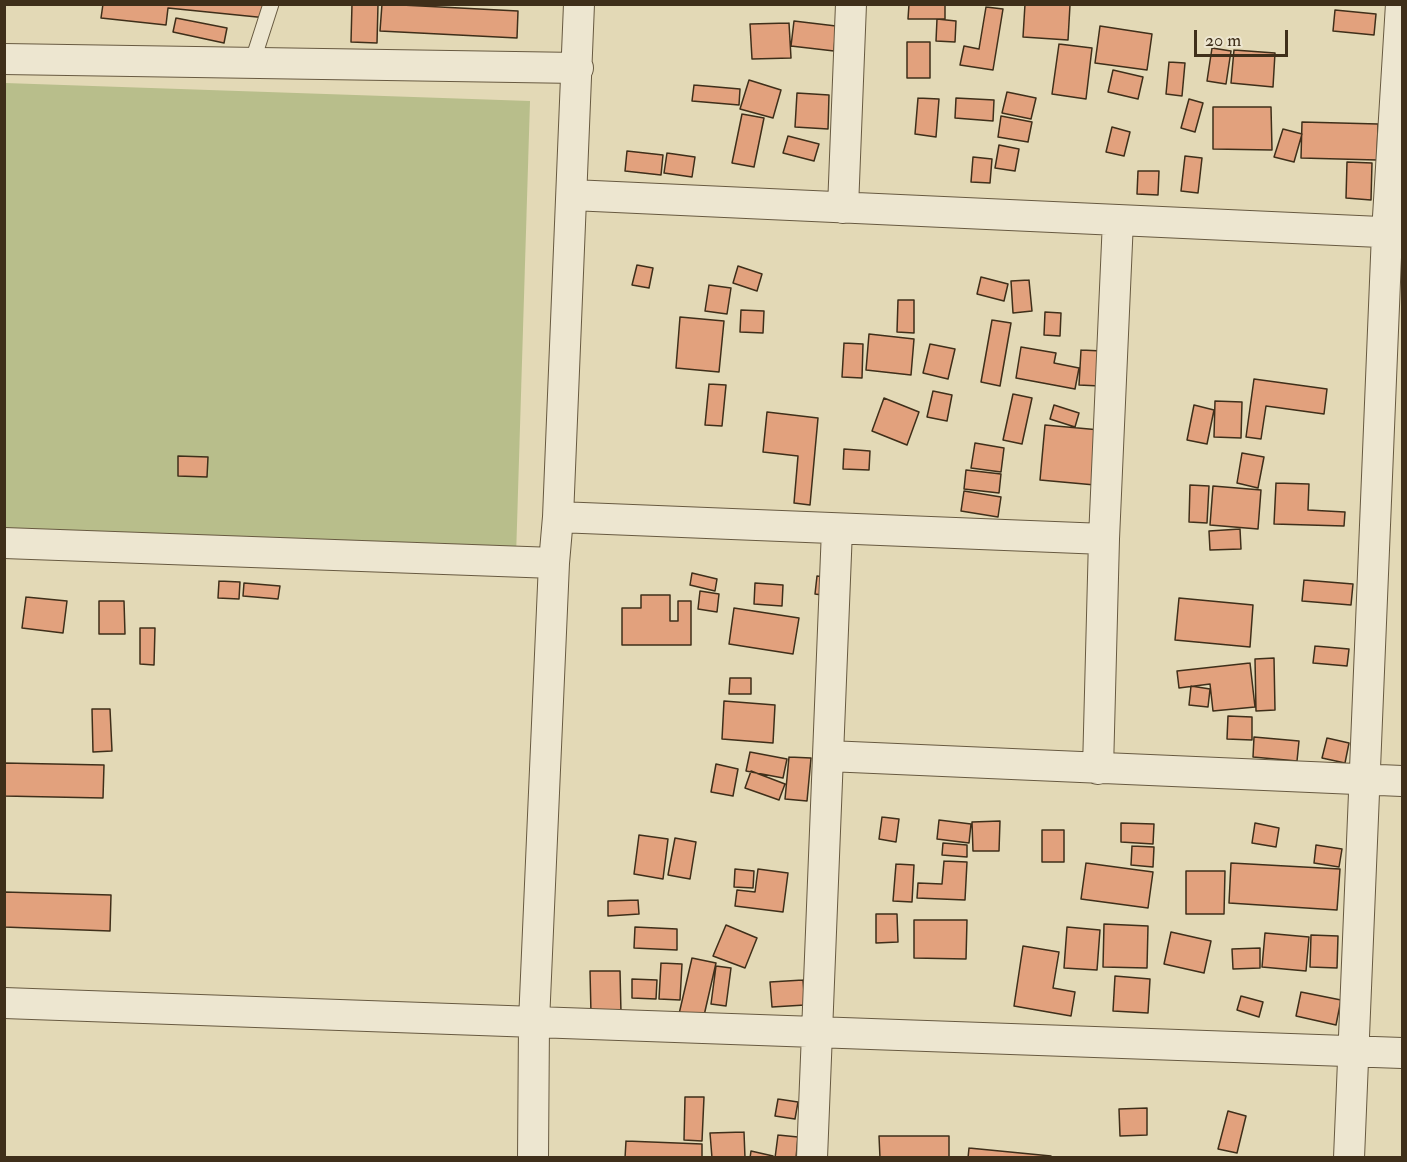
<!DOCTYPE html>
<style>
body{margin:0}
#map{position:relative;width:1407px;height:1162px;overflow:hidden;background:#e3d9b6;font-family:"IM FELL Double Pica",serif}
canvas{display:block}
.frame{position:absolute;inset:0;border:6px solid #3f2f1a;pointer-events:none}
.scale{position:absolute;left:1194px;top:30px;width:94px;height:27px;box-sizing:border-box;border:3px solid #3f2f1a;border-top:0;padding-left:8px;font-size:18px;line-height:21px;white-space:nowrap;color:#3f2f1a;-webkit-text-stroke:4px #ede6d0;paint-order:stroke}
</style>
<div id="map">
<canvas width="1407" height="1162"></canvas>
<div class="frame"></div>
<div class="scale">20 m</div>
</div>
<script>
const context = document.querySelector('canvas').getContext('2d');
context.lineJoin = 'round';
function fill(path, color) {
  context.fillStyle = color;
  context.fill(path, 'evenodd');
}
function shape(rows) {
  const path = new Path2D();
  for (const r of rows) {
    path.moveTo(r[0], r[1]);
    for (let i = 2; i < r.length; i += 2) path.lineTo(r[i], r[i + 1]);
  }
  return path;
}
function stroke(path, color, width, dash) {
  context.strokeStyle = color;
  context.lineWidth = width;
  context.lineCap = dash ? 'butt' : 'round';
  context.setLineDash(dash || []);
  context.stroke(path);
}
const green = shape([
 [5,83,530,101,516,557,5,539]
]);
const building = shape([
 [103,4,268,4,267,18,168,8,166,25,101,18,103,4],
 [352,4,378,5,377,43,351,42,352,4],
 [382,4,518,11,517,38,380,31,382,4],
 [909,4,945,4,945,19,908,19,909,4],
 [1025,4,1070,5,1068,40,1023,37,1025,4],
 [986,7,1003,9,993,70,960,65,964,46,979,49,986,7],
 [1335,10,1376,14,1374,35,1333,31,1335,10],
 [176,18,227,28,224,43,173,32,176,18],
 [937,19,956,21,955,42,936,41,937,19],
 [794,21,836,26,834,51,791,46,794,21],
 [789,23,791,58,752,59,750,24,789,23],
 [1100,26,1152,34,1147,70,1095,63,1100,26],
 [907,42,930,42,930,78,907,78,907,42],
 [1059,44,1092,48,1086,99,1052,94,1059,44],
 [1212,48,1231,51,1226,84,1207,81,1212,48],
 [1234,50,1275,53,1273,87,1231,83,1234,50],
 [1169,62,1185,63,1182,96,1166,94,1169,62],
 [1113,70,1143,77,1138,99,1108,92,1113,70],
 [749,80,781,90,773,118,740,109,749,80],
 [694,85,740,89,739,105,692,101,694,85],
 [1007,92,1036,98,1031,119,1002,113,1007,92],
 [797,93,829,95,828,129,795,127,797,93],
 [918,98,939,99,936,137,915,134,918,98],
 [956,98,994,100,993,121,955,118,956,98],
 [1189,99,1203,103,1195,132,1181,128,1189,99],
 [1213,107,1271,107,1272,150,1213,149,1213,107],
 [742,114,764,118,754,167,732,163,742,114],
 [1001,116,1032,122,1028,142,998,137,1001,116],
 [1302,122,1378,124,1377,160,1301,158,1302,122],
 [1112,127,1130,132,1124,156,1106,152,1112,127],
 [1283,129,1302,134,1294,162,1274,157,1283,129],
 [788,136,819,144,814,161,783,153,788,136],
 [999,145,1019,149,1015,171,995,168,999,145],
 [627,151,663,155,661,175,625,171,627,151],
 [667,153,695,157,692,177,664,173,667,153],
 [1185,156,1202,158,1198,193,1181,191,1185,156],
 [973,157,992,159,990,183,971,182,973,157],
 [1347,162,1372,163,1371,200,1346,198,1347,162],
 [1138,171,1159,171,1158,195,1137,194,1138,171],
 [637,265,653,268,649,288,632,285,637,265],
 [738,266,762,274,757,291,733,283,738,266],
 [981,277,1008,284,1004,301,977,294,981,277],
 [1029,280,1032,311,1013,313,1011,281,1029,280],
 [709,285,731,288,727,314,705,311,709,285],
 [898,300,914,300,914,333,897,332,898,300],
 [741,310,764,311,763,333,740,332,741,310],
 [1045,312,1061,313,1060,336,1044,335,1045,312],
 [680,317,724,321,719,372,676,368,680,317],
 [992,320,1011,323,1000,386,981,382,992,320],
 [869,334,914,339,911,375,866,370,869,334],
 [844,343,863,344,862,378,842,377,844,343],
 [930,344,955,349,948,379,923,373,930,344],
 [1021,347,1056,353,1054,363,1079,368,1075,389,1016,378,1021,347],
 [1081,350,1102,351,1100,386,1079,385,1081,350],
 [1254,379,1327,389,1324,414,1266,406,1261,439,1246,437,1254,379],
 [709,384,726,385,722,426,705,425,709,384],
 [933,391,952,395,947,421,927,417,933,391],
 [1013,394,1032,398,1022,444,1003,440,1013,394],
 [884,398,919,412,907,445,872,431,884,398],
 [1215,401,1242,402,1241,438,1214,437,1215,401],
 [1054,405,1079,413,1075,427,1050,419,1054,405],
 [1194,405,1214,410,1207,444,1187,440,1194,405],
 [767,412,818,418,810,505,794,503,798,456,763,452,767,412],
 [1045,425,1100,430,1095,485,1040,480,1045,425],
 [975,443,1004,448,1001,472,971,468,975,443],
 [844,449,870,451,869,470,843,469,844,449],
 [1242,453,1264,457,1258,488,1237,483,1242,453],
 [178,456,208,457,207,477,178,476,178,456],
 [966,470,1001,474,999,493,964,489,966,470],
 [1276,483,1309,484,1308,510,1345,512,1344,526,1274,524,1276,483],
 [1190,485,1209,486,1207,523,1189,522,1190,485],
 [1213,486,1261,490,1258,529,1210,525,1213,486],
 [964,491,1001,497,998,517,961,511,964,491],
 [1240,529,1241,549,1210,550,1209,531,1240,529],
 [692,573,717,579,715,591,690,585,692,573],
 [817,576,838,579,836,597,815,594,817,576],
 [1304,580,1353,584,1351,605,1302,601,1304,580],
 [219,581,240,582,239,599,218,598,219,581],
 [244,583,280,586,278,599,243,596,244,583],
 [755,583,783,585,782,606,754,604,755,583],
 [700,591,719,594,717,612,698,609,700,591],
 [641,595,670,595,670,621,678,621,678,601,691,601,691,645,622,645,622,608,641,608,641,595],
 [26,597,67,601,63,633,22,628,26,597],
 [1179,598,1253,605,1250,647,1175,640,1179,598],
 [99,601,124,601,125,634,99,634,99,601],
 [734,608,799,618,793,654,729,644,734,608],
 [140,628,155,628,154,665,140,664,140,628],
 [1315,646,1349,649,1347,666,1313,663,1315,646],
 [1274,658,1275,710,1256,711,1255,659,1274,658],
 [1250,663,1255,707,1213,711,1210,684,1179,688,1177,671,1250,663],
 [730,678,751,678,751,694,729,694,730,678],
 [1191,686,1210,689,1208,707,1189,705,1191,686],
 [724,701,775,705,773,743,722,739,724,701],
 [92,709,110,709,112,751,93,752,92,709],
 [1228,716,1252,717,1252,740,1227,739,1228,716],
 [1254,737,1299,741,1297,761,1253,757,1254,737],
 [1327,738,1349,743,1345,763,1322,758,1327,738],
 [750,752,787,759,783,778,746,771,750,752],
 [789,757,811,758,807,801,785,799,789,757],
 [4,763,104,765,103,798,4,796,4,763],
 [716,764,738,769,733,796,711,792,716,764],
 [751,771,785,784,779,800,745,788,751,771],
 [882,817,899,819,896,842,879,839,882,817],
 [939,820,971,824,969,843,937,839,939,820],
 [1000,821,999,851,973,851,972,822,1000,821],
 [1121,823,1154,824,1153,844,1121,842,1121,823],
 [1255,823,1279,828,1276,847,1252,843,1255,823],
 [1042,830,1064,830,1064,862,1042,862,1042,830],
 [639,835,668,839,663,879,634,874,639,835],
 [675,838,696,842,690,879,668,875,675,838],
 [943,843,967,845,967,857,942,855,943,843],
 [1316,845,1342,849,1339,867,1314,863,1316,845],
 [1132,846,1154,847,1153,867,1131,865,1132,846],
 [944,861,967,862,965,900,917,898,918,883,942,884,944,861],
 [1086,863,1153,872,1148,908,1081,899,1086,863],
 [1231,863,1340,869,1337,910,1229,903,1231,863],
 [896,864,914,865,912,902,893,901,896,864],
 [735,869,754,871,753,888,734,887,735,869],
 [758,869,788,873,783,912,735,906,737,890,755,892,758,869],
 [1186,871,1225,871,1224,914,1186,914,1186,871],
 [4,892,111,895,110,931,4,927,4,892],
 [638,900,639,914,608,916,608,901,638,900],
 [876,914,897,914,898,942,876,943,876,914],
 [914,920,967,920,966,959,914,958,914,920],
 [1104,924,1148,926,1147,968,1103,967,1104,924],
 [726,925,757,938,745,968,713,956,726,925],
 [635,927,677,929,677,950,634,948,635,927],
 [1067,927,1100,930,1097,970,1064,968,1067,927],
 [1171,932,1211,941,1204,973,1164,964,1171,932],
 [1265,933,1309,937,1306,971,1262,967,1265,933],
 [1311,935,1338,936,1337,968,1310,967,1311,935],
 [1023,946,1059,952,1053,988,1075,992,1071,1016,1014,1006,1023,946],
 [1260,948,1260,968,1233,969,1232,949,1260,948],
 [692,958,716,963,703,1020,679,1014,692,958],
 [661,963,682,964,680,1000,659,999,661,963],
 [716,966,731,968,726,1006,711,1004,716,966],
 [590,971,620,971,621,1013,591,1014,590,971],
 [1115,976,1150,979,1148,1013,1113,1011,1115,976],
 [632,979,657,980,656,999,632,998,632,979],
 [803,980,805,1005,772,1007,770,982,803,980],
 [1301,992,1341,1000,1336,1025,1296,1016,1301,992],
 [1241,996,1263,1002,1259,1017,1237,1010,1241,996],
 [685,1097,704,1097,702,1141,684,1140,685,1097],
 [778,1099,798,1102,795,1119,775,1116,778,1099],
 [1147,1108,1147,1135,1120,1136,1119,1109,1147,1108],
 [1228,1111,1246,1116,1237,1153,1218,1149,1228,1111],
 [744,1132,745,1158,712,1158,710,1133,744,1132],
 [778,1135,798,1137,796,1158,775,1158,778,1135],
 [879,1136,949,1136,949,1158,880,1158,879,1136],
 [626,1141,702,1144,702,1158,625,1158,626,1141],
 [969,1148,1051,1156,1051,1158,968,1158,969,1148],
 [751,1151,773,1156,772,1158,750,1158,751,1151]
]);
const service = shape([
 [252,63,271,4]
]);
const minor = shape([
 [4,59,578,68],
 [572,195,1402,233],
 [843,208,851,4],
 [558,517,1104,539],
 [4,543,554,563],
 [828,756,1402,781],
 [1098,769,1104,539,1118,220],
 [4,1003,1402,1053],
 [533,1158,534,1022,554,563,558,517,579,4],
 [812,1158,837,529],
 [1349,1158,1387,233,1401,4]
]);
fill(green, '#b8be8b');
fill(building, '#e2a17d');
stroke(building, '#3f2f1a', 1.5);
stroke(service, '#685a41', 17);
stroke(minor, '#685a41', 32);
stroke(service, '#ede6d0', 15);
stroke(minor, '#ede6d0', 30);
</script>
